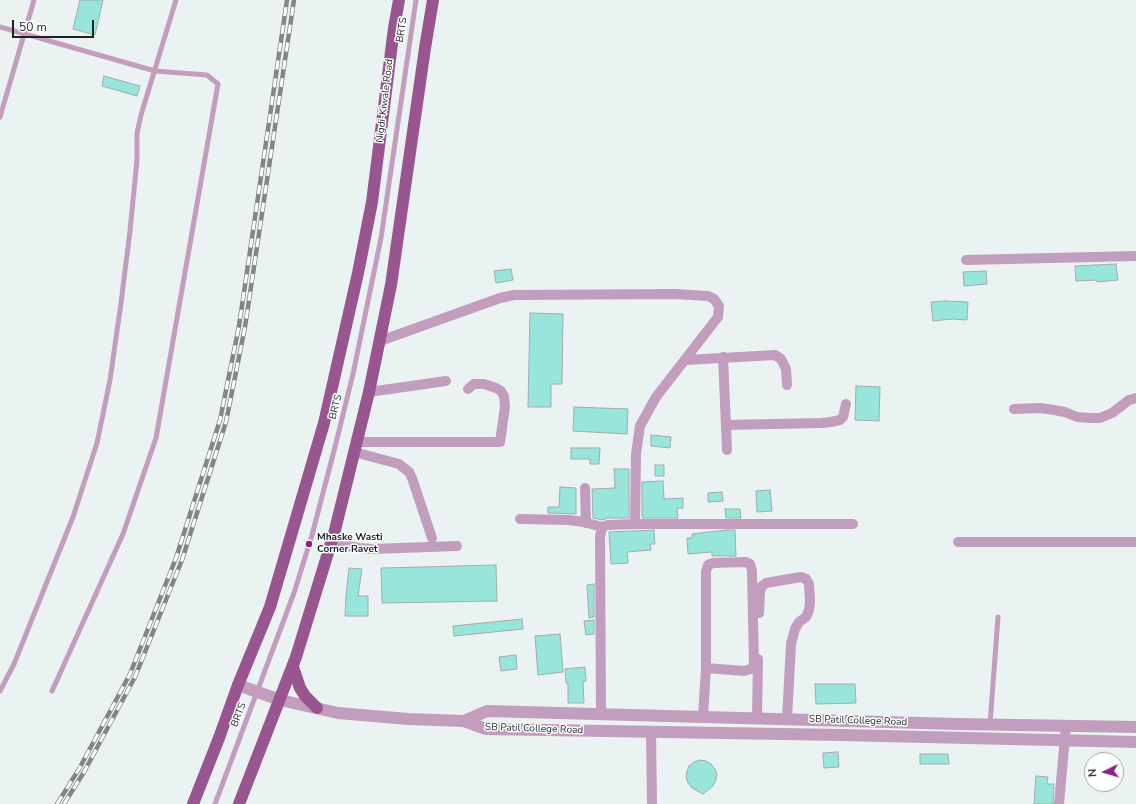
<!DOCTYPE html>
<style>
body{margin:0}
#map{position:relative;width:1136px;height:804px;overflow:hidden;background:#ebf3f2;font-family:"Nunito Sans",sans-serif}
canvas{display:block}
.north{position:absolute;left:1084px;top:752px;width:40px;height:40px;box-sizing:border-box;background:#fdffff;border:1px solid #a4a7a6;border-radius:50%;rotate:265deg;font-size:11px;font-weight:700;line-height:16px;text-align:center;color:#1f2221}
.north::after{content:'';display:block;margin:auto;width:14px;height:18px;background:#8d2084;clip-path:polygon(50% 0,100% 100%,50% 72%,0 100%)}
.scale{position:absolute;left:12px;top:20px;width:82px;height:18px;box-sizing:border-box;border:2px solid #1f2221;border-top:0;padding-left:5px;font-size:12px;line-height:14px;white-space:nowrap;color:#1f2221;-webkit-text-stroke:3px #fdffff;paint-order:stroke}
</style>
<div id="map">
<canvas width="1136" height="804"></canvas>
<div class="north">N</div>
<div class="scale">50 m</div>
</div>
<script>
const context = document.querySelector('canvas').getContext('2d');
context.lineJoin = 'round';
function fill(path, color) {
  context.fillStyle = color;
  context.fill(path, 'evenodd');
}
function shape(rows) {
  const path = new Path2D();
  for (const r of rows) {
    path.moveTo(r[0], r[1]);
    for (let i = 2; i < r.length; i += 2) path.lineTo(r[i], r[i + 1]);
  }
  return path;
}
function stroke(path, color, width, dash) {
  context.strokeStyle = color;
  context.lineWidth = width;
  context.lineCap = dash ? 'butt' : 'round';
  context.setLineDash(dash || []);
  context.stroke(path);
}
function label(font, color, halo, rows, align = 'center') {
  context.font = font + ' "Nunito Sans",sans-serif';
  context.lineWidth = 3;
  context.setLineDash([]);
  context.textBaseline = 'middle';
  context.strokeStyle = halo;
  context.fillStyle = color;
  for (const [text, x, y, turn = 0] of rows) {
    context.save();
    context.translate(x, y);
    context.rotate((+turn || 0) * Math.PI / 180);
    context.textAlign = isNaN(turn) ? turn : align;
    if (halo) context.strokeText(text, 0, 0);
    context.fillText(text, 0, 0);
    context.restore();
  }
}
const building = shape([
 [80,0,103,0,95,35,73,29,80,0],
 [104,76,140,86,137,96,102,86,104,76],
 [1116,264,1118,280,1097,282,1097,280,1076,281,1075,266,1116,264],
 [511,269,513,280,496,283,494,271,511,269],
 [986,271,987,284,964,286,963,272,986,271],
 [945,301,968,302,967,320,952,319,933,321,931,302,945,301],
 [530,313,563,314,562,384,551,384,551,407,528,407,530,313],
 [856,386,880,387,879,421,855,420,856,386],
 [574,407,628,409,627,434,573,431,574,407],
 [651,435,671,437,670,448,651,446,651,435],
 [571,448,600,448,599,464,590,464,590,459,571,459,571,448],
 [655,465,664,465,664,476,655,476,655,465],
 [614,469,629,469,629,518,608,518,602,520,593,518,592,489,615,488,614,469],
 [663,481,664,499,683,498,683,508,677,508,678,518,642,518,642,482,663,481],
 [560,487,576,488,576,514,548,513,548,507,559,507,560,487],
 [770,490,772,511,757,512,756,491,770,490],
 [722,492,723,501,708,502,708,493,722,492],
 [725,509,740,509,741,518,726,518,725,509],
 [654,530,655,544,650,544,651,550,627,552,628,563,611,564,609,532,654,530],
 [726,530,735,530,736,556,712,556,712,552,688,554,687,538,692,538,692,534,726,530],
 [496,565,497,601,382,603,381,568,496,565],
 [349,568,362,569,358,596,368,596,368,616,345,616,346,596,349,568],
 [594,584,594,617,589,618,587,585,594,584],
 [522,619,523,629,454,636,453,626,522,619],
 [594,620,594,634,586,635,584,621,594,620],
 [560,634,563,672,538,675,535,636,560,634],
 [516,655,517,669,501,671,499,657,516,655],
 [585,667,586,681,583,681,584,703,568,703,568,683,566,683,565,669,585,667],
 [815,684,855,684,856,703,816,704,815,684],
 [838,752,839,767,824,768,823,753,838,752],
 [920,754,948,754,949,764,920,764,920,754],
 [700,760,706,761,711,764,715,769,717,774,716,780,713,786,703,794,692,788,688,783,686,777,687,771,689,766,694,762,700,760],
 [1036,776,1048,777,1047,784,1054,784,1053,804,1034,804,1036,776]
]);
const service = shape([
 [0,27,155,71,207,75,218,84,156,438,123,534,52,691],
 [0,117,34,0],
 [0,691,14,664,73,517,97,443,110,380,121,303,130,231,137,160,137,133,141,115,176,0],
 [990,724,998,617],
 [215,804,294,593,312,535,335,447,353,374,381,238,416,0]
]);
const minor = shape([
 [966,260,1136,256],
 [380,341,500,298,514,295,675,294,708,296,714,299,719,306,718,317,656,397,640,426,636,454,635,524],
 [723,357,727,450],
 [686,360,775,355,781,359,786,369,787,385],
 [369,392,446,381],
 [1014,409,1040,408,1054,410,1065,412,1077,417,1091,418,1100,418,1112,413,1129,400,1136,398],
 [726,425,822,423,831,422,840,420,843,417,846,404],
 [356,442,500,442,505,407,504,396,501,391,496,388,484,384,474,384,468,389],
 [354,452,399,464,409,472,412,478,432,538],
 [585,488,586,523],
 [520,519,568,520,584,522,602,527],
 [958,542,1136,542],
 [331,543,359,548,372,549,457,546],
 [759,613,760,593,761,587,766,583,801,577,806,579,809,584,810,601,809,610,806,617,799,622,795,629,791,644,787,719],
 [601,715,600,537,602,527,608,525,635,524,853,524],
 [703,717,706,668,706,572,708,565,713,563,746,562,750,564,752,571,754,664,751,669,744,671,706,668],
 [757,719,758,659],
 [651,731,652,804],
 [1059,804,1066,726]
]);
const tertiary = shape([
 [238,685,280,700,338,713,408,719,464,721,486,729,841,735,1136,742],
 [464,721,487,711,957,724,1136,727]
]);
const primary = shape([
 [293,667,300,688,305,696,317,708],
 [193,804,219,738,238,685,270,607,324,423,358,273,372,202,394,28,399,0],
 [239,804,296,657,335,530,369,392,391,285,425,48,433,0]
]);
const rail = shape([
 [57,804,79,769,130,674,176,558,220,420,239,326,287,0],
 [64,804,84,772,135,677,182,560,226,422,245,327,294,0]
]);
const markers = [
 [309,544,4,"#8d2084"]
];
const streetNames = [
 ["BRTS",402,30,-81],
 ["Nigdi-Kiwale Road",385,101,-83],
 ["BRTS",336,407,-76],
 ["BRTS",239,715,-69],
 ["SB Patil College Road",858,721,2],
 ["SB Patil College Road",534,729,2]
];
const poiNames = [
 ["Mhaske Wasti",317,538],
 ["Corner Ravet",317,550]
];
fill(building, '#97e5db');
stroke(building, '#a3abaa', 1);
stroke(service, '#c39dbd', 5);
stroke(minor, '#c39dbd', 10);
stroke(tertiary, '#c39dbd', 12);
stroke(primary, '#985590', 12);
stroke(rail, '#828786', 4.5);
stroke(rail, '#fdffff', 3, [9]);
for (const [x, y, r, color] of markers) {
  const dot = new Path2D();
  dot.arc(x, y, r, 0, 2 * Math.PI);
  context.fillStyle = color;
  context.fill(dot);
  stroke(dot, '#fdffff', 1.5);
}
label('10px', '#1f2221', '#fdffff', streetNames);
label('bold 10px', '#1f2221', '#fdffff', poiNames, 'left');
</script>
